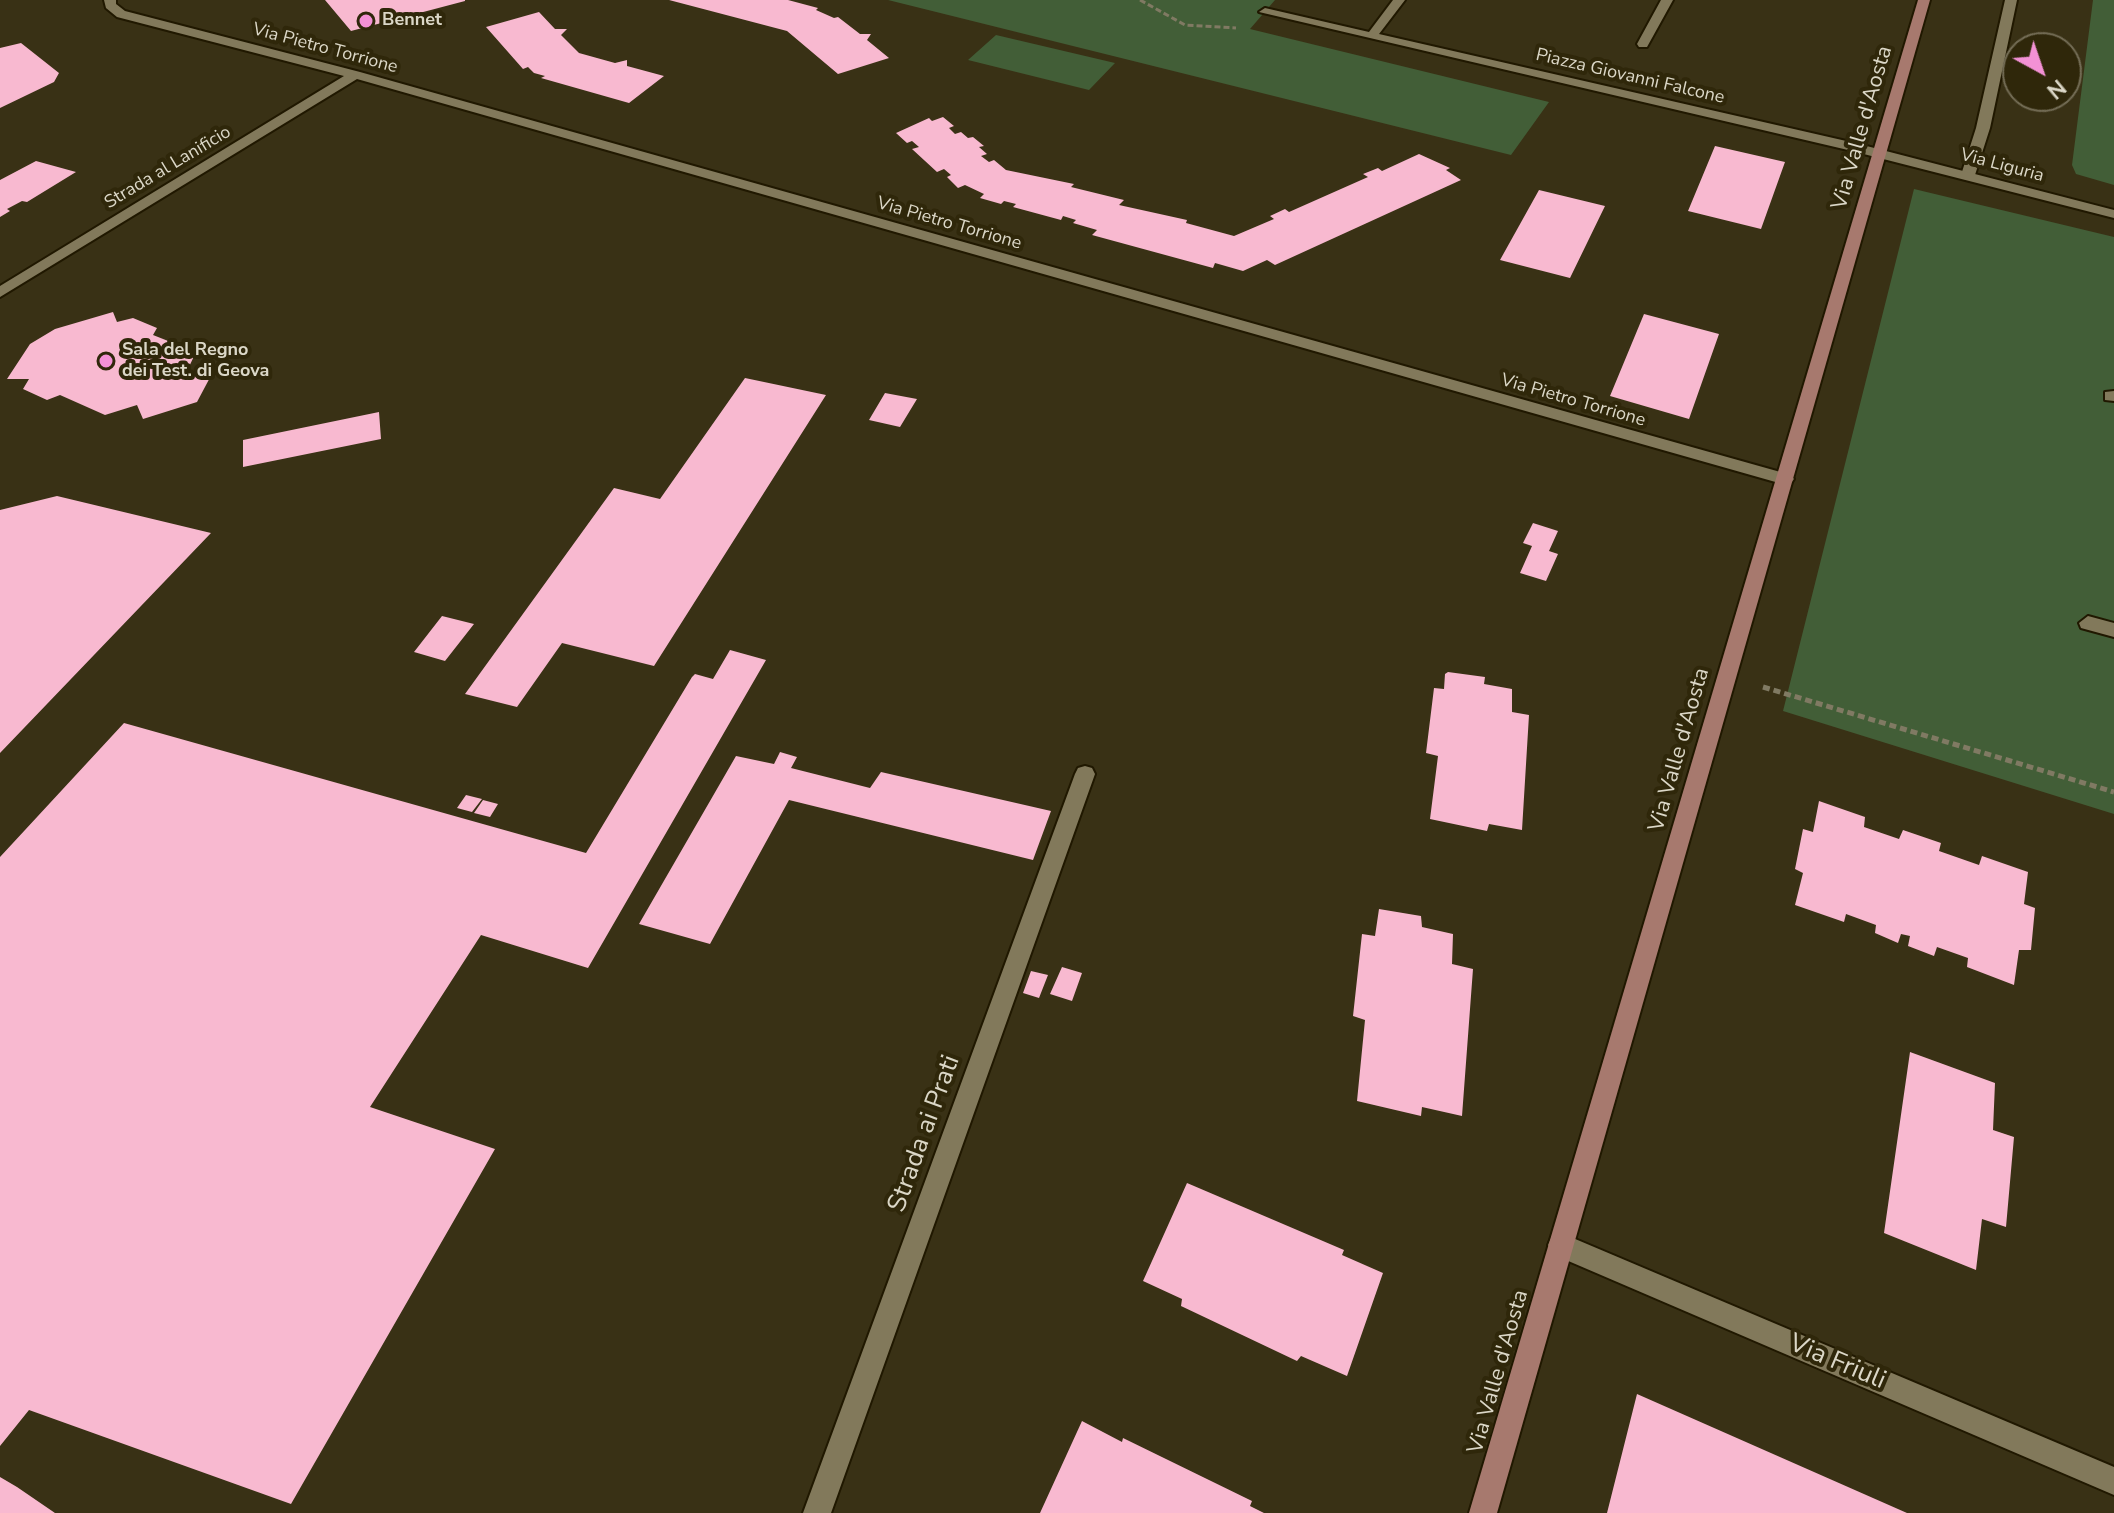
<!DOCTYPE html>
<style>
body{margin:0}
#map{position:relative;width:2114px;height:1513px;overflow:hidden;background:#393115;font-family:"Nunito Sans",sans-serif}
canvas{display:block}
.north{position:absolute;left:2002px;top:32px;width:80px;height:80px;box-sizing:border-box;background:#2f270a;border:2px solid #746d56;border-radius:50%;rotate:140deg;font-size:22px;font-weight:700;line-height:32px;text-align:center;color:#dbd7c7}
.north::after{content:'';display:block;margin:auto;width:28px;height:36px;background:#f391d5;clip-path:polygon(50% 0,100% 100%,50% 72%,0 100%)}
</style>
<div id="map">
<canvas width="2114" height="1513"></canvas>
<div class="north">N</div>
</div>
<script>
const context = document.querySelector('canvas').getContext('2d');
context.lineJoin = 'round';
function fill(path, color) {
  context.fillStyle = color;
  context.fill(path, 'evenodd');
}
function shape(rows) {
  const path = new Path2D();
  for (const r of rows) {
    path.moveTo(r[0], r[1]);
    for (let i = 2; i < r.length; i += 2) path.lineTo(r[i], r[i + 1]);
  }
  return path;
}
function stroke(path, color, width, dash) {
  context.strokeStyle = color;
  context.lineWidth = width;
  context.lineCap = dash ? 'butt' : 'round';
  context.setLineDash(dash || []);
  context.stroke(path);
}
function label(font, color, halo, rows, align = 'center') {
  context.font = font + ' "Nunito Sans",sans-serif';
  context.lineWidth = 8;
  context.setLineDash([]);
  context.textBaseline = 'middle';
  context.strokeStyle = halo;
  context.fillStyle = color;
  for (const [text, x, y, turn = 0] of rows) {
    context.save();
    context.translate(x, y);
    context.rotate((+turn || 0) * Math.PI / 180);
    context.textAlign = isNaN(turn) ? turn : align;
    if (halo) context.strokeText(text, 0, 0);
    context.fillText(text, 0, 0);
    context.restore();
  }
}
const green = shape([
 [888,0,1275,0,1250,29,1549,102,1511,155],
 [2093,0,2114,0,2114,185,2076,174,2072,165],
 [996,35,1115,63,1089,90,968,60],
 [1914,189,2114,237,2114,814,1783,711]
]);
const building = shape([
 [325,0,465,0,465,1,351,31],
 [669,0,788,0,818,8,816,10,834,18,838,17,860,34,871,34,867,40,889,58,838,74,787,31],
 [539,12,555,29,567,29,561,35,579,53,615,63,627,60,627,66,664,76,629,103,541,78,545,76,534,73,528,67,523,69,486,27],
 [21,43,59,73,54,82,0,108,0,48],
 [943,117,954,126,949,128,955,134,961,132,968,138,973,137,984,146,979,147,987,154,981,156,989,162,994,160,1006,170,1074,184,1071,187,1124,200,1119,205,1187,220,1186,223,1234,236,1274,219,1270,216,1285,209,1289,212,1368,177,1363,174,1378,168,1382,171,1419,154,1450,168,1446,170,1461,180,1275,265,1267,260,1243,271,1215,263,1213,268,1092,235,1097,230,1073,223,1076,220,1063,216,1061,220,1013,207,1016,204,1004,201,1001,204,980,198,984,194,965,185,958,188,947,177,951,175,944,169,937,172,912,149,919,147,912,141,907,143,896,133,929,118,932,121],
 [1715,146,1785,162,1761,229,1688,211],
 [36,161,76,172,27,202,22,201,7,209,10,211,0,217,0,180],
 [1539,190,1605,206,1570,278,1500,260],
 [113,312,117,322,133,318,157,328,153,335,196,352,187,371,214,370,197,402,143,419,137,405,105,415,60,395,47,400,23,389,29,379,7,379,30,344,55,329],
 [1644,314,1719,334,1689,419,1610,396],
 [745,378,826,395,654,666,562,643,517,707,465,694,614,488,660,499],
 [885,393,917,399,900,427,869,420],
 [379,412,381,439,243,467,243,440],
 [57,496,211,533,0,753,0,510],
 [1533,523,1558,531,1549,551,1558,554,1546,581,1520,573,1532,546,1523,543],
 [442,616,474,624,445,661,414,652],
 [730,650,766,660,588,968,481,935,370,1107,495,1149,291,1504,29,1410,0,1446,0,857,25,830,124,723,586,853,692,677,695,674,713,679],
 [1448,672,1485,677,1484,684,1512,689,1512,712,1529,715,1522,830,1489,824,1487,831,1430,819,1438,756,1426,753,1434,688,1444,689,1445,674],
 [780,752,797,757,791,768,870,788,881,772,1051,811,1033,860,789,800,710,944,639,924,736,756,774,764],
 [466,795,482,799,472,812,457,808],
 [483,800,498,804,490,817,474,813],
 [1819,801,1865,817,1864,827,1899,839,1903,830,1941,843,1939,851,1979,865,1982,856,2028,872,2024,904,2035,908,2031,950,2019,950,2014,985,1967,967,1968,958,1937,947,1934,956,1908,946,1910,936,1901,934,1898,943,1875,933,1876,925,1846,914,1844,922,1795,905,1803,873,1795,869,1803,829,1813,832],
 [1379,909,1421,916,1422,927,1453,934,1452,964,1473,969,1462,1116,1422,1107,1421,1116,1357,1101,1365,1020,1353,1016,1362,934,1375,936],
 [1062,967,1082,973,1072,1001,1050,994],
 [1031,971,1048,975,1039,998,1023,993],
 [1910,1052,1995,1083,1993,1130,2014,1137,2006,1227,1982,1219,1976,1270,1884,1233],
 [1187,1183,1344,1250,1342,1255,1383,1273,1347,1376,1301,1356,1297,1361,1181,1306,1182,1299,1143,1281],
 [1637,1394,1907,1513,1607,1513],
 [1082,1421,1122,1442,1123,1438,1252,1501,1250,1506,1264,1513,1040,1513],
 [0,1477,17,1487,55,1513,0,1513]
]);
const pathFar1 = shape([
 [1140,0,1185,25,1236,28]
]);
const path = shape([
 [1763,687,2114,792]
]);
const lane = shape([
 [1661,0,1673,0,1647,47,1639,47,1637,44,1661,0],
 [2005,0,2017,0,1990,128,1975,175,1968,179,1961,175,1976,128,2005,0]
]);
const street = shape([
 [104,0,116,0,116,4,125,11,360,72,1791,475,1794,479,1791,483,1779,483,357,79,0,297,0,286,344,76,117,17,106,8,104,0],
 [1393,0,1405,0,1379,34,1855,143,2114,210,2114,218,1848,150,1259,12,1265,8,1369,32,1393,0],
 [2114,391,2114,401,2105,400,2105,392,2114,391],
 [2088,616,2114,623,2114,637,2081,628,2079,623,2088,616],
 [1085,766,1092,768,1095,774,831,1513,803,1513,1075,774,1078,768,1085,766],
 [1561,1233,2114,1467,2114,1495,1552,1254,1548,1245,1552,1236,1561,1233]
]);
const secondary = shape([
 [1918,0,1930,0,1497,1513,1469,1513,1918,0]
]);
const markers = [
 [366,21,8,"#f391d5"],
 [106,361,8,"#f391d5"]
];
const farPoinames = [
 ["Bennet",382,21],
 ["Sala del Regno",122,351],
 ["dei Test. di Geova",122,372]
];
const farStreetnames = [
 ["Via Pietro Torrione",325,49,15],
 ["Piazza Giovanni Falcone",1630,77,13],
 ["Via Liguria",2002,166,15],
 ["Strada al Lanificio",168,168,-31],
 ["Via Pietro Torrione",949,224,16],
 ["Via Pietro Torrione",1573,401,16]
];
const streetNames = [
 ["Via Valle d'Aosta",1863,128,-74],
 ["Via Valle d'Aosta",1680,750,-74],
 ["Via Valle d'Aosta",1499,1372,-74]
];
const nearStreetnames = [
 ["Strada ai Prati",925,1134,-70],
 ["Via Friuli",1837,1363,23]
];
fill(green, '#425e37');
fill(building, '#f8b9d0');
stroke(lane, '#201800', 4);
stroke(street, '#201800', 4);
stroke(secondary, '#201800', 4);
stroke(pathFar1, '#807a63', 3, [6, 3]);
stroke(path, '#807a63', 5, [7, 4]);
fill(lane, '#82795b');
fill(street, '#82795b');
fill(secondary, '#a7796e');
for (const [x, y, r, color] of markers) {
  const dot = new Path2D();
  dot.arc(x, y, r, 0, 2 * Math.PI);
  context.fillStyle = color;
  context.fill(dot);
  stroke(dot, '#2f270a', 3);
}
label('bold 18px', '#dbd7c7', '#2f270a', farPoinames, 'left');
label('18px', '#dbd7c7', '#2f270a', farStreetnames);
label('22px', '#dbd7c7', '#2f270a', streetNames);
label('26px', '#dbd7c7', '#2f270a', nearStreetnames);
</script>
